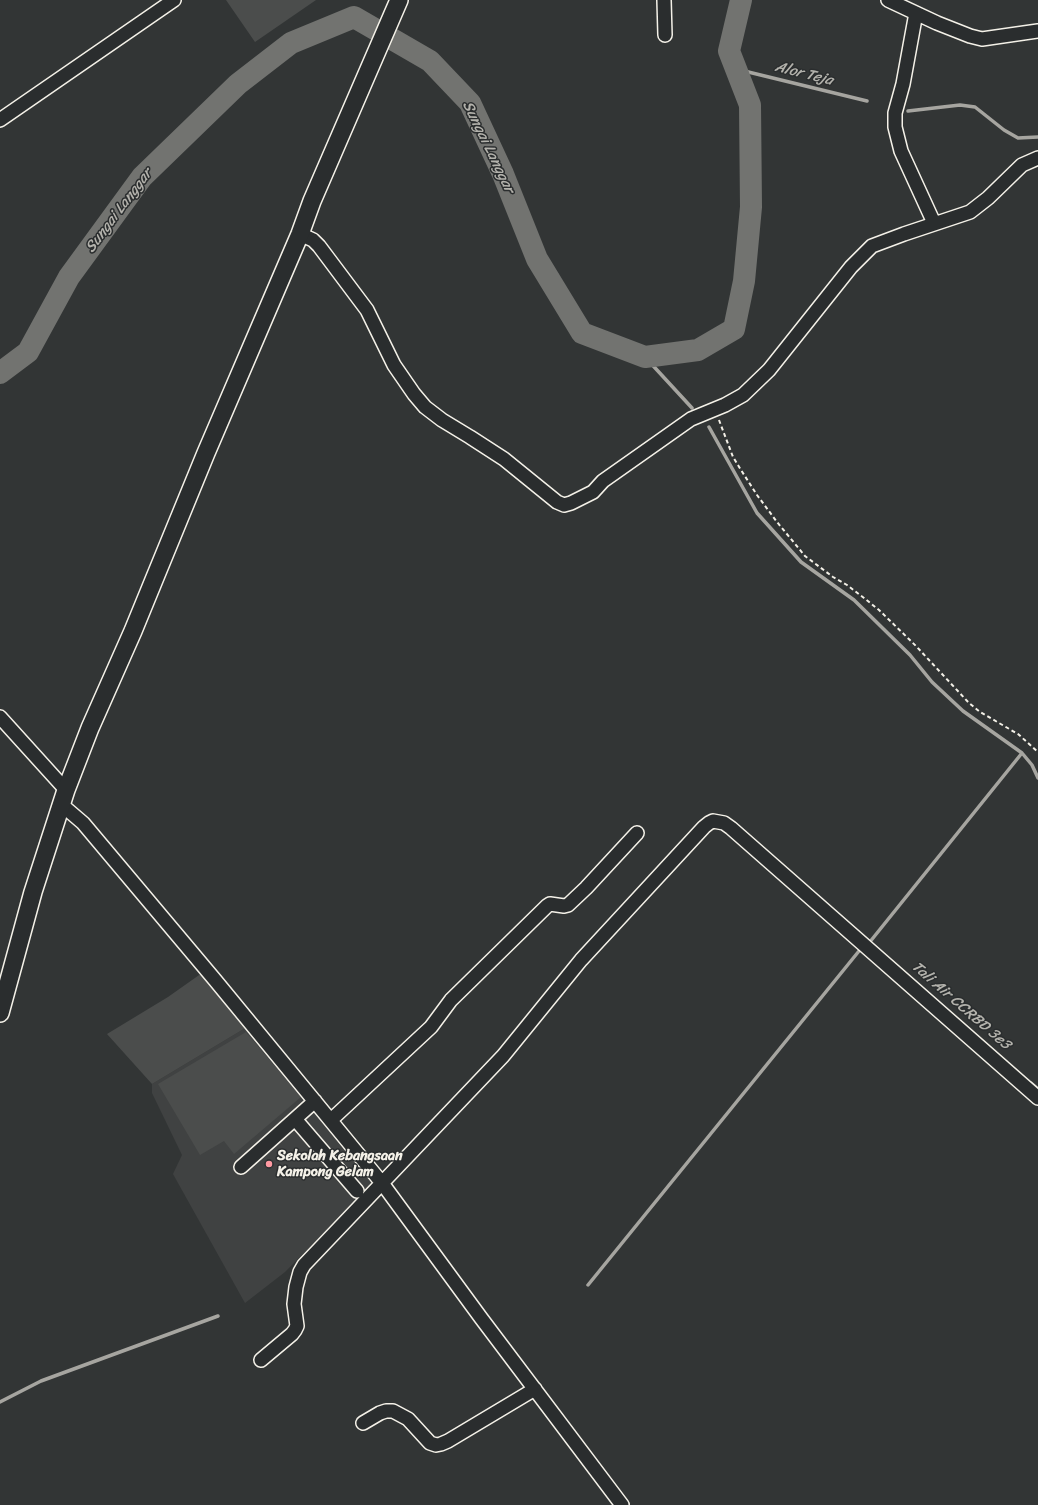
<!DOCTYPE html>
<style>
body{margin:0}
canvas{display:block;background:#323535}
</style>
<canvas width="1038" height="1505"></canvas>
<script>
const context = document.querySelector('canvas').getContext('2d');
context.lineJoin = 'round';
function fill(path, color) {
  context.fillStyle = color;
  context.fill(path, 'evenodd');
}
function shape(rows) {
  const path = new Path2D();
  for (const r of rows) {
    path.moveTo(r[0], r[1]);
    for (let i = 2; i < r.length; i += 2) path.lineTo(r[i], r[i + 1]);
  }
  return path;
}
function stroke(path, color, width, dash) {
  context.strokeStyle = color;
  context.lineWidth = width;
  context.lineCap = dash ? 'butt' : 'round';
  context.setLineDash(dash || []);
  context.stroke(path);
}
function label(font, color, halo, rows, align = 'center') {
  context.font = font + ' Sriracha,sans-serif';
  context.lineWidth = 3;
  context.setLineDash([]);
  context.textBaseline = 'middle';
  context.strokeStyle = halo;
  context.fillStyle = color;
  for (const [text, x, y, turn = 0] of rows) {
    context.save();
    context.translate(x, y);
    context.rotate((+turn || 0) * Math.PI / 180);
    context.textAlign = isNaN(turn) ? turn : align;
    if (halo) context.strokeText(text, 0, 0);
    context.fillText(text, 0, 0);
    context.restore();
  }
}
const built = shape([
 [247,1027,375,1181,285,1272,245,1303,173,1174,182,1155,152,1093,152,1084]
]);
const green = shape([
 [226,0,316,0,255,42],
 [202,973,247,1027,152,1084,107,1034,168,997],
 [246,1032,301,1097,234,1154,224,1141,200,1155,158,1084]
]);
const stream = shape([
 [736,69,867,101],
 [908,111,960,105,975,107,1004,130,1018,138,1038,137],
 [645,357,692,408],
 [709,427,757,513,801,562,854,600,910,655,932,682,963,711,1022,753,1032,765,1038,778],
 [869,943,1022,753],
 [1031,1083,1038,1089],
 [588,1285,859,951],
 [0,1402,41,1381,218,1316]
]);
const river = shape([
 [0,373,28,352,69,277,142,177,238,84,291,43,354,17,430,61,470,103,503,174,537,259,582,333,645,357,698,350,734,329,744,281,751,207,750,105,729,51,741,0]
]);
const path = shape([
 [719,420,733,457,741,470,757,495,777,522,805,556,833,577,847,585,864,598,879,610,916,646,969,703,980,712,1018,734,1038,752]
]);
const minor = shape([
 [664,0,665,35],
 [888,0,937,23,970,36,982,39,1038,31],
 [916,13,903,84,895,113,895,127,901,151,934,223],
 [0,120,174,0],
 [300,234,313,240,319,246,367,310,394,365,414,394,425,407,442,420,470,437,504,459,557,502,564,505,571,503,593,492,603,481,691,419,725,405,743,395,769,370,851,267,872,246,904,234,970,212,988,198,1022,165,1038,158],
 [0,717,66,790],
 [62,805,83,823,215,980,382,1183,481,1318,622,1505],
 [295,1119,357,1191],
 [331,1120,431,1027,451,1000,547,906,550,904,564,906,568,905,586,888,637,833],
 [241,1167,315,1101],
 [261,1360,292,1334,295,1330,297,1326,294,1304,296,1287,300,1272,304,1265,503,1056,581,960,704,827,709,823,713,821,724,823,731,828,1038,1098],
 [363,1423,380,1413,386,1411,393,1411,408,1419,430,1443,436,1445,441,1444,448,1441,535,1389]
]);
const major = shape([
 [0,1013,33,892,66,790,90,728,133,631,206,453,300,234,312,201,399,0]
]);
const markers = [
 [269,1164,4,"#ff9aa2"]
];
const poiNames = [
 ["Sekolah Kebangsaan",277,1156],
 ["Kampong Gelam",277,1172]
];
const waterNames = [
 ["Alor Teja",804,74,14],
 ["Sungai Langgar",488,147,64],
 ["Sungai Langgar",119,211,-53],
 ["Tali Air CCRBD 3e3",961,1006,41]
];
fill(built, '#404242');
fill(green, '#4b4d4c');
stroke(stream, '#a6a5a0', 3.5);
stroke(river, '#727370', 22);
stroke(minor, '#f4f1e8', 16);
stroke(major, '#f4f1e8', 20);
stroke(path, '#f4f1e8', 2, [4, 3]);
stroke(minor, '#2a2d2e', 13);
stroke(major, '#2a2d2e', 17);
for (const [x, y, r, color] of markers) {
  const dot = new Path2D();
  dot.arc(x, y, r, 0, 2 * Math.PI);
  context.fillStyle = color;
  context.fill(dot);
  stroke(dot, '#2a2d2e', 1.5);
}
label('bold 14px', '#f4f1e8', '#2a2d2e', poiNames, 'left');
label('italic 15px', '#b3b2ac', '#2a2d2e', waterNames);
</script>
